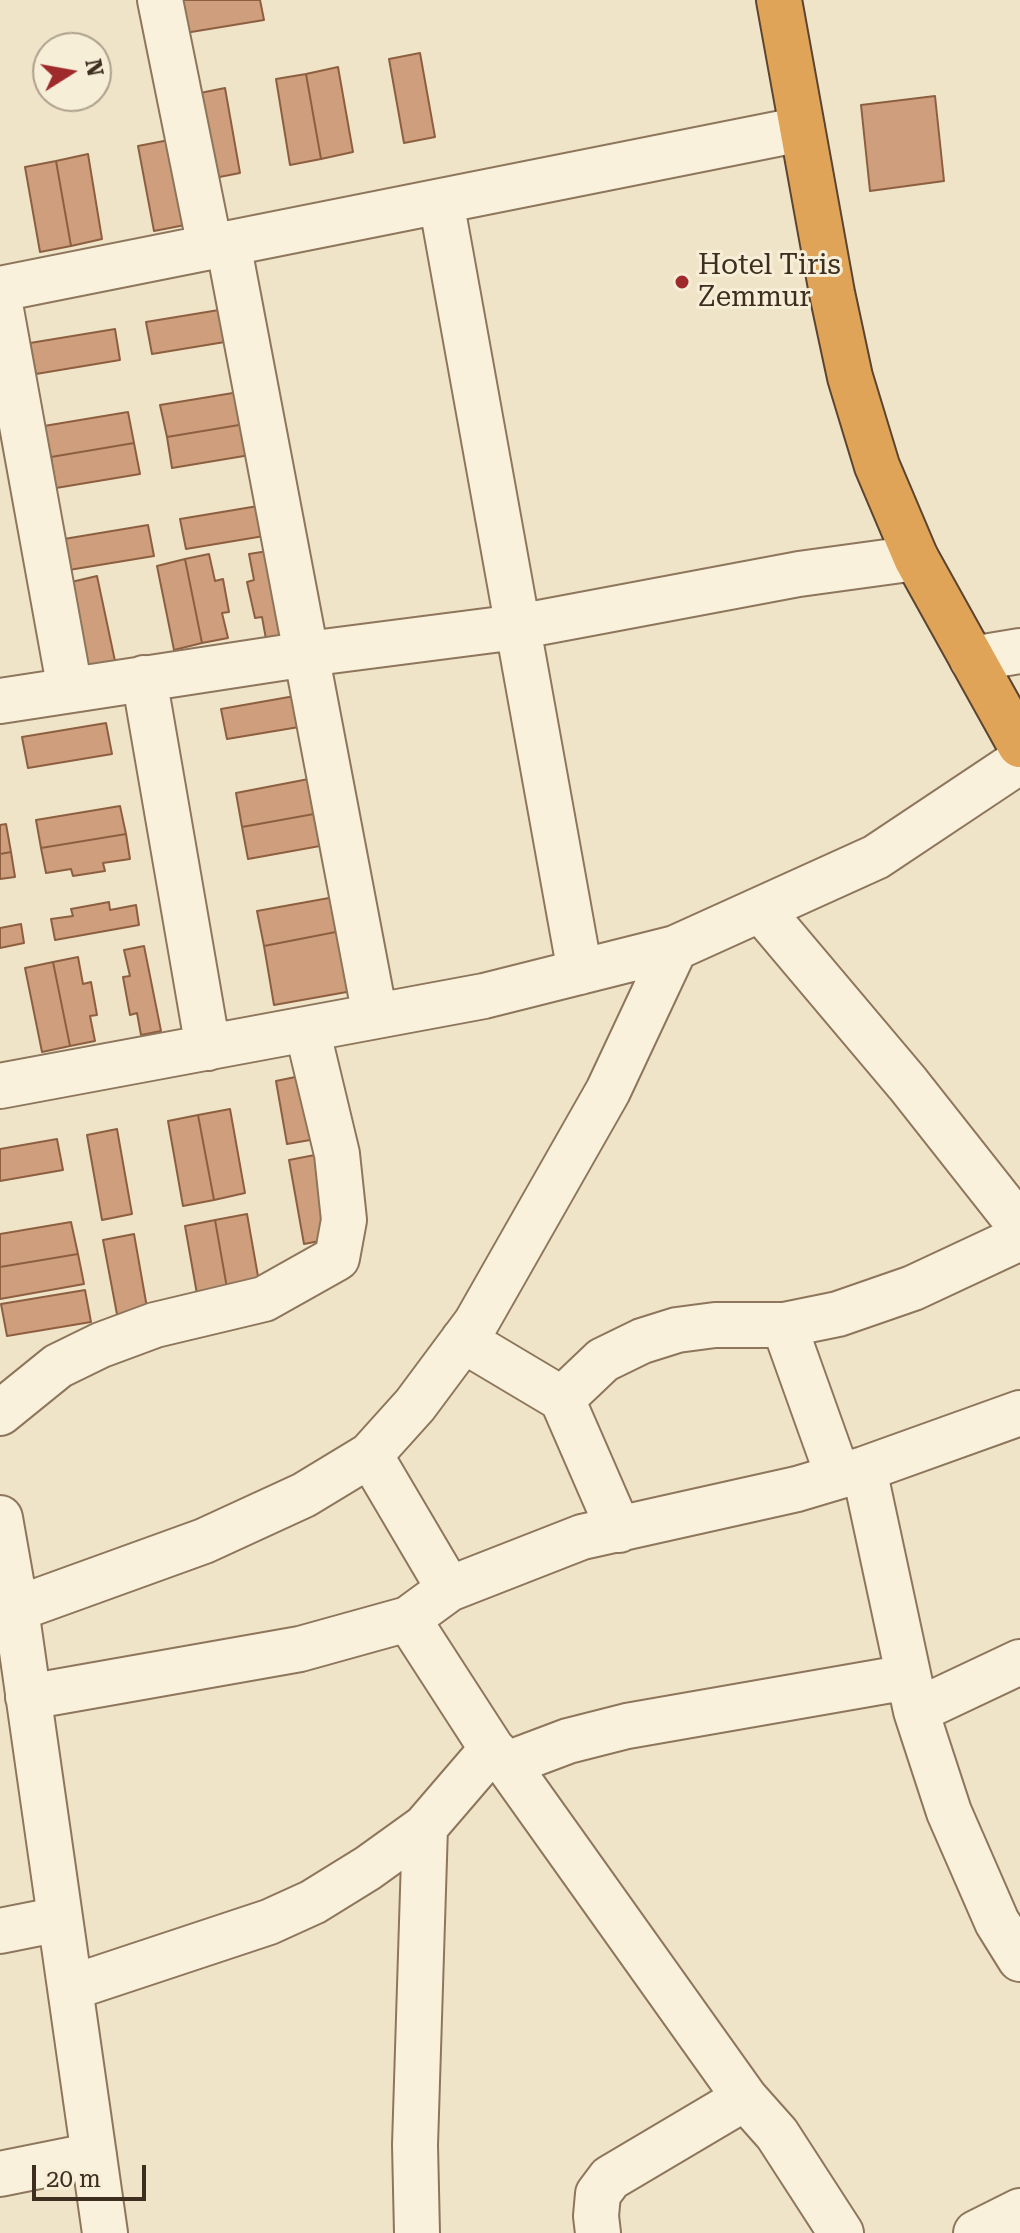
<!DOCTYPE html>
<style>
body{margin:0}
#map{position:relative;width:1020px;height:2233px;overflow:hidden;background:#f0e4c8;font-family:"Roboto Serif",serif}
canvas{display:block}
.north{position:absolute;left:32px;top:32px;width:80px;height:80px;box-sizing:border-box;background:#f7eed8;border:2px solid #ada18e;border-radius:50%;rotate:79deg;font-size:22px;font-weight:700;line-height:32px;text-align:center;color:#3d2e20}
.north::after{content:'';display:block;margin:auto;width:28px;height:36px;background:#9e2a2b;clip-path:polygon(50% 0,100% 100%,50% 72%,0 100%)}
.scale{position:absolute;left:32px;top:2165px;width:114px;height:36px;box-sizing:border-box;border:4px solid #3d2e20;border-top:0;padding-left:10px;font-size:24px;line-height:28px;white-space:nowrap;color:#3d2e20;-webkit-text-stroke:6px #f7eed8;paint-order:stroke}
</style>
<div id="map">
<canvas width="1020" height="2233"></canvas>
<div class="north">N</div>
<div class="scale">20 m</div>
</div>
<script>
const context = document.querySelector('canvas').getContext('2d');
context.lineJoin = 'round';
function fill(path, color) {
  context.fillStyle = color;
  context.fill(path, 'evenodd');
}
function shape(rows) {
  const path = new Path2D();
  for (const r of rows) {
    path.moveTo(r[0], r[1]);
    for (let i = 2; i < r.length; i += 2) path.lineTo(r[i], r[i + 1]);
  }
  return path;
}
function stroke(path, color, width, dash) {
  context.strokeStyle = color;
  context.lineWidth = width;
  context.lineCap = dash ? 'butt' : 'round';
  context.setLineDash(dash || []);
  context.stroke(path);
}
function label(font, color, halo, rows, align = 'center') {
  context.font = font + ' "Roboto Serif",serif';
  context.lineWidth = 6;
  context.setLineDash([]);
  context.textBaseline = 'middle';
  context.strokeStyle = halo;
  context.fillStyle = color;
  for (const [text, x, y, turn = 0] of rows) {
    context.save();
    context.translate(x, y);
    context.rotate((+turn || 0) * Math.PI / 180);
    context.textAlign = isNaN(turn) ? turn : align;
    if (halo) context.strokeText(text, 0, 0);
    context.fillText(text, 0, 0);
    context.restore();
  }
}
const building = shape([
 [173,0,260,0,264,20,179,34,173,0],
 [420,53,435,137,404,143,389,59,420,53],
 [338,67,353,152,321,159,306,74,338,67],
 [306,74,321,159,290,165,276,79,306,74],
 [225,88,240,173,209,179,195,94,225,88],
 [935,96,944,181,870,191,861,105,935,96],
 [169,140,185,225,154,231,138,146,169,140],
 [88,154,102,239,71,246,56,161,88,154],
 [56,161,71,246,40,252,25,167,56,161],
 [231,308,237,340,152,354,146,322,231,308],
 [115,329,120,360,36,374,30,343,115,329],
 [245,391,251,423,167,437,160,405,245,391],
 [128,412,134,443,51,457,44,426,128,412],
 [251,423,256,454,172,468,167,437,251,423],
 [134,443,140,474,56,488,51,457,134,443],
 [264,505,270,535,186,549,180,519,264,505],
 [148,525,154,556,69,570,64,539,148,525],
 [268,551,286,635,266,639,262,617,255,618,247,582,254,580,249,554,268,551],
 [209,554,215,581,223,579,229,612,222,613,228,638,202,643,185,559,209,554],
 [185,559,202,643,174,650,157,566,185,559],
 [97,576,115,661,84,667,67,583,97,576],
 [306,694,311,725,227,739,221,709,306,694],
 [106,723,112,754,28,768,22,737,106,723],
 [319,777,325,812,242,827,236,793,319,777],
 [120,806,126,834,41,848,36,820,120,806],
 [325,812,331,844,248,859,242,827,325,812],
 [6,824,11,852,0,854,0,825,6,824],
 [126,834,130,859,103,863,105,871,73,876,71,869,46,873,41,848,126,834],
 [11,852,15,877,0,879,0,854,11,852],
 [340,896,346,930,264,946,257,911,340,896],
 [109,902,110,910,136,905,139,925,55,940,51,919,73,916,71,909,109,902],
 [21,924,24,943,0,948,0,928,21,924],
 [346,930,358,990,274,1005,264,946,346,930],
 [144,946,161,1031,141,1035,137,1013,130,1015,123,977,130,976,124,950,144,946],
 [78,957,83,984,91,982,97,1015,90,1016,95,1041,70,1046,53,962,78,957],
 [53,962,70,1046,42,1052,25,968,53,962],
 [305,1075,316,1139,287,1144,276,1081,305,1075],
 [230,1109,245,1193,214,1200,198,1115,230,1109],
 [198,1115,214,1200,183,1206,168,1121,198,1115],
 [117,1129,132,1214,102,1220,87,1135,117,1129],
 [57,1139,63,1170,0,1181,0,1149,57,1139],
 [320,1154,335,1238,304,1244,289,1160,320,1154],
 [247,1214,262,1299,230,1305,215,1220,247,1214],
 [215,1220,230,1305,200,1311,185,1226,215,1220],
 [71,1222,78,1254,0,1267,0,1234,71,1222],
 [134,1234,149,1319,119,1325,103,1240,134,1234],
 [78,1254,84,1284,0,1299,0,1267,78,1254],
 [85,1290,91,1322,7,1336,1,1304,85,1290]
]);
const minor = shape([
 [160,0,210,247],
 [441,201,580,972],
 [228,243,375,1016],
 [0,289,802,129],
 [0,304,70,690],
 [972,659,1020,651],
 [144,678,208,1048],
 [0,701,307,654,517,627,799,574,916,558],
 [762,911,908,1084,1020,1226],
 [0,1086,484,996,675,948,876,857,1020,761],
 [463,1340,562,1399,603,1360,642,1341,677,1330,715,1325,784,1325],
 [562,1399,619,1530],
 [0,1413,58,1366,101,1345,155,1325,264,1299,337,1258,344,1220,337,1154,307,1029],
 [370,1455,449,1589],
 [864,1469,916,1711,949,1812,997,1922,1020,1959],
 [838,1476,784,1325,838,1314,913,1288,1020,1238],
 [0,1518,16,1609,105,2233],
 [16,1609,204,1541,304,1495,370,1455,415,1405,476,1323,608,1091,675,948],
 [408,1619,492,1749,507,1764,745,2098,777,2134,841,2233],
 [28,1697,300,1649,408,1619,449,1589,582,1537,797,1489,864,1469,1020,1413],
 [916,1711,1020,1662],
 [507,1764,568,1741,627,1726,908,1677],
 [0,1931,60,1919],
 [70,1988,269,1922,313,1902,368,1868,425,1827,492,1749],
 [0,2174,94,2155],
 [417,2233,415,2145,425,1827],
 [598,2233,596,2216,598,2194,610,2178,745,2098],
 [976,2233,1020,2211]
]);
const highway = shape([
 [779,0,832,293,850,377,877,466,916,558,1020,745]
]);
const markers = [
 [682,282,8,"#9e2a2b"]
];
const poiNames = [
 ["Hotel Tiris",698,266],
 ["Zemmur",698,298]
];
fill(building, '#cf9f7d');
stroke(building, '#8d5f41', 2);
stroke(minor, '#8d765c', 48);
stroke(highway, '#5b4430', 48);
stroke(minor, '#faf1dc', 44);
stroke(highway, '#e0a458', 44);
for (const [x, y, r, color] of markers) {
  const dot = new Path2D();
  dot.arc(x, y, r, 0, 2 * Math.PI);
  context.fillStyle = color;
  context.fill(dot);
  stroke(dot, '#f7eed8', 3);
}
label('28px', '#3d2e20', '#f7eed8', poiNames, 'left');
</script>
